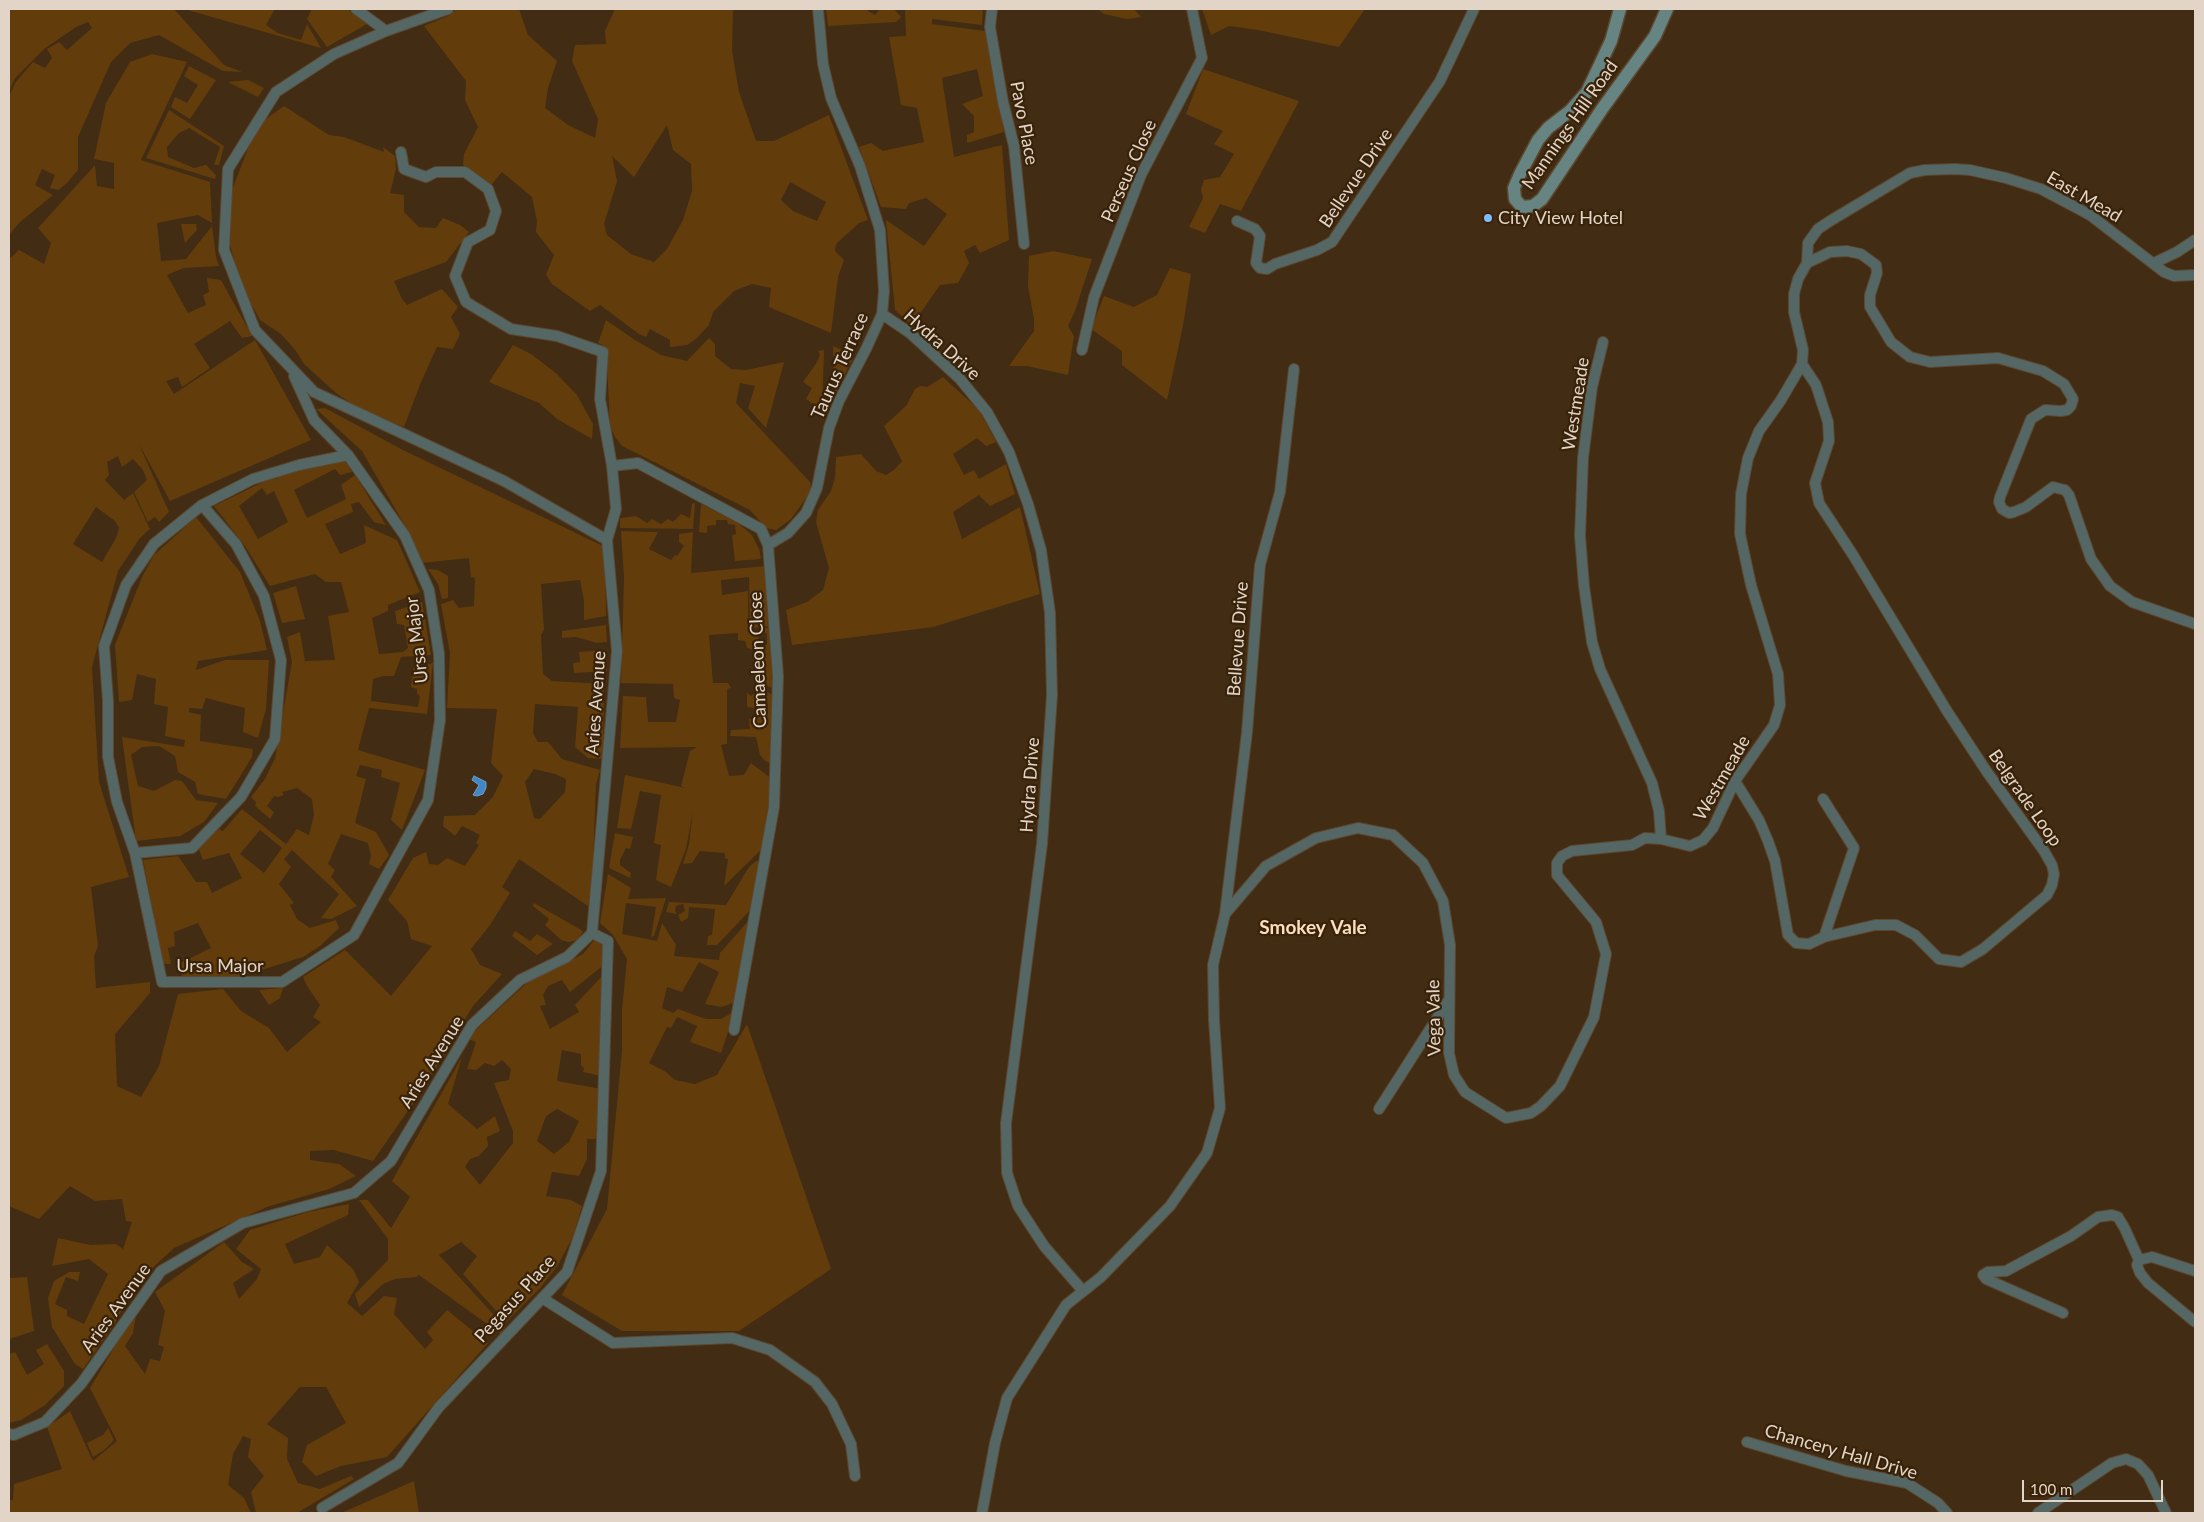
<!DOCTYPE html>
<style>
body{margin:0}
#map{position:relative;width:2204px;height:1522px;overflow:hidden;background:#422c13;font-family:Lato,sans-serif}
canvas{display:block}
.frame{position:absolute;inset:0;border:10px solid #e2d4c6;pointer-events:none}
.scale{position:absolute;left:2022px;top:1480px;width:141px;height:22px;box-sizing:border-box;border:2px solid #e2d4c6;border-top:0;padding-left:6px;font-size:15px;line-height:18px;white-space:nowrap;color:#e2d4c6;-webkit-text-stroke:4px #382209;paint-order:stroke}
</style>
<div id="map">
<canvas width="2204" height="1522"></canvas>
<div class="frame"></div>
<div class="scale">100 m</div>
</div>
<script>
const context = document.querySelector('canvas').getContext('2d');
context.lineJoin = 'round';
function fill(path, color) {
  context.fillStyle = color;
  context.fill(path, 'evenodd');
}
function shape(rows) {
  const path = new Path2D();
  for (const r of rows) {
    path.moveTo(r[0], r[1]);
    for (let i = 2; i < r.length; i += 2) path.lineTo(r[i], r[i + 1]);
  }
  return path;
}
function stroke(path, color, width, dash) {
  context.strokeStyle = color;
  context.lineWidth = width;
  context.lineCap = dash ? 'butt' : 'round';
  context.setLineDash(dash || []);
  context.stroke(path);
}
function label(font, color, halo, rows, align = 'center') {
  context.font = font + ' Lato,sans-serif';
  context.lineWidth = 4.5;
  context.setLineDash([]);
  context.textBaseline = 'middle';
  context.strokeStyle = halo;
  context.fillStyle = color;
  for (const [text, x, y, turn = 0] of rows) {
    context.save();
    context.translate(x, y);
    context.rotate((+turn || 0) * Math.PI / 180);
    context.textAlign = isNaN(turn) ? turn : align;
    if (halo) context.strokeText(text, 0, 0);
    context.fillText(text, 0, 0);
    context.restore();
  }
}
const green = shape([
 [9,9,174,9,224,65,242,72,223,71,159,35,130,43,111,62,78,137,78,170,67,183,58,190,50,188,55,175,42,169,35,185,53,195,19,223,9,235,9,96,15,83,33,62,45,68,52,58,47,49,59,42,67,50,92,28,88,22,76,27,44,49,15,78,9,92],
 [184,9,275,9,266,25,278,33,301,40,307,24,321,48],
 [312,9,347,9,367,24,327,47,307,19],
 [456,9,519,9,528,35,557,61,548,88,545,108,568,125,595,138,598,119,572,61,575,45,606,44,605,31,615,9,733,9,732,51,739,92,756,141,774,141,829,115,868,220,859,223,836,244,835,251,844,260,838,277,831,333,769,307,771,288,752,284,734,291,713,312,709,325,696,339,687,345,670,347,670,340,650,329,646,337,639,334,600,305,590,311,552,284,546,275,554,255,536,232,537,221,532,197,502,172,491,185,463,165,464,154,478,127,465,100,466,81,424,26,448,16],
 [667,125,673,150,691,164,692,191,683,220,667,249,654,262,631,254,607,235,604,224,617,181,612,156,634,177],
 [790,182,826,202,817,221,793,211,781,200],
 [826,9,865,9,875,15,880,9,894,9,901,17,896,22,828,26],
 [905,9,983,9,982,25,932,19,932,24,985,31,1004,132,967,143,967,135,974,132,974,116,962,104,983,96,977,69,942,78,954,157,1002,145,1009,240,980,253,975,245,964,251,969,263,958,283,940,285,912,325,895,310,886,220,924,246,947,214,926,198,909,203,906,209,881,207,859,147,871,143,883,151,924,142,917,108,901,105,889,37,906,36],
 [1098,9,1134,9,1141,17,1127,19,1104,14],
 [1202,9,1365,9,1339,47,1258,30,1229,26,1211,35],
 [152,54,187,62,141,160,210,182,212,223,198,215,157,223,161,261,186,259,212,226,216,257,219,266,184,268,167,275,188,313,206,305,203,295,209,292,207,278,221,280,252,336,242,338,230,321,194,344,210,368,182,387,178,377,166,381,174,394,255,340,311,440,170,501,139,444,169,512,159,522,155,517,148,522,134,492,147,480,143,470,133,459,122,467,118,456,107,462,109,475,105,480,124,500,133,493,150,529,140,538,118,571,92,667,99,782,129,877,91,887,98,946,94,956,96,988,150,982,150,993,115,1034,117,1086,141,1097,159,1066,178,994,223,989,241,1011,269,1028,287,1052,321,1022,313,1017,320,1005,307,986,303,977,345,950,391,996,432,946,411,939,407,921,388,900,413,858,426,852,429,864,438,865,447,858,465,866,479,845,476,843,480,835,462,826,455,836,443,826,444,816,475,815,493,797,503,776,491,763,497,709,447,708,450,653,441,604,453,600,459,608,474,606,475,578,471,577,469,558,421,563,405,526,362,451,316,409,325,408,403,450,605,547,606,616,584,620,584,601,580,580,541,584,544,630,541,635,543,674,552,681,604,684,603,759,588,758,575,747,578,707,535,704,533,733,538,742,548,742,562,759,600,770,596,784,592,888,588,906,519,859,502,887,510,893,490,925,471,949,480,965,502,974,473,1006,421,1092,373,1161,334,1150,310,1151,310,1160,339,1164,356,1176,329,1189,267,1207,174,1248,136,1283,115,1323,83,1369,75,1364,52,1327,48,1298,54,1281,69,1272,80,1272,78,1281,66,1277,55,1304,67,1310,67,1316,84,1324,108,1274,89,1259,52,1266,58,1238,90,1245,116,1244,123,1249,132,1222,126,1221,122,1199,95,1201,70,1186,39,1219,9,1206,9,259,19,250,44,264,51,243,38,228,95,165,97,186,114,189,114,163,94,159,106,103,130,62],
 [96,507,115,521,119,528,116,538,102,562,73,544],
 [534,769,555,774,566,779,565,792,540,819,534,818,525,782],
 [189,66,216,80,190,119,171,107,175,97,187,103,198,85,184,76],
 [1203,69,1299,101,1241,211,1220,204,1205,233,1189,227,1203,198,1201,190,1204,180,1220,177,1234,154,1214,144,1223,131,1186,114],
 [248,80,264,88,258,97,228,82],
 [284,106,329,135,344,137,384,152,383,147,395,156,396,169,390,193,404,195,404,212,419,227,436,228,443,218,460,225,469,232,446,262,394,281,402,299,407,305,442,289,458,307,451,317,460,334,453,349,437,347,421,382,404,427,364,412,336,393,304,364,296,351,281,334,260,320,247,296,237,271,230,245,232,190,249,146,263,121],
 [169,110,224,146,219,165,214,165,220,147,189,128,179,133,167,147,168,157,194,168,206,165,216,175,215,179,146,158],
 [181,224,196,224,197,230,185,243],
 [1053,251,1092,259,1075,311,1068,326,1074,336,1068,375,1027,366,1009,366,1034,331,1034,319,1028,286,1029,256],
 [1170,268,1191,274,1183,326,1167,400,1122,365,1122,351,1091,329,1104,296,1134,307,1157,295],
 [606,320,635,340,661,355,687,361,709,338,715,344,715,356,731,369,746,370,784,362,766,428,748,408,755,386,740,383,736,403,810,482,812,490,791,519,776,530,766,528,750,510,622,446,615,437,610,426,607,360,603,345,598,343],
 [513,345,531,354,556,373,577,395,593,424,592,439,557,419,539,403,489,382],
 [833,346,851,354,852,360,835,394],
 [824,350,822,410,806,399,812,388,803,382,817,362,820,355,818,351],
 [943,377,979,410,996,442,986,446,977,438,953,454,964,475,974,470,979,479,1006,464,1015,494,990,506,979,495,953,512,962,539,1020,507,1040,594,933,627,792,645,786,610,807,602,823,590,829,568,816,522,818,510,831,491,835,478,836,457,861,454,876,471,886,475,895,469,902,461,884,426,906,406,915,389,920,386,927,387],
 [344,457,352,472,340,475,335,469,294,490,307,518,346,499,341,485,355,475,386,525,374,522,359,502,351,504,353,512,325,524,340,554,366,543,364,525,397,540,420,592,388,605,388,611,372,618,379,654,403,652,408,648,404,625,397,624,395,611,422,602,431,655,401,657,394,676,383,676,373,679,371,701,418,707,420,696,417,694,417,689,411,687,413,669,433,663,427,714,369,708,358,750,425,770,402,830,391,820,400,783,381,777,382,770,360,765,356,776,366,779,355,823,376,832,389,855,379,869,369,864,371,856,368,843,341,834,328,864,335,870,331,877,357,906,331,919,321,918,339,894,292,850,284,859,291,867,279,884,294,903,290,905,297,919,310,928,336,920,339,928,320,946,303,957,242,976,182,977,180,963,211,948,198,923,174,932,175,946,168,948,171,964,163,964,143,860,178,856,196,882,207,882,212,893,242,878,229,853,203,860,198,847,219,829,223,831,242,809,286,844,297,829,309,835,314,815,312,799,297,788,282,792,284,795,278,797,274,796,267,806,274,812,270,819,255,806,256,802,251,797,265,779,275,758,292,662,287,637,300,632,305,661,335,660,328,616,349,612,341,582,326,582,315,574,270,586,245,546,214,506,273,477,276,479,285,472],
 [262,488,267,495,274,491,288,522,258,539,239,506],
 [260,830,282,848,264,873,240,854],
 [695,503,693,529,620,528,620,518,636,516,647,523,652,519,661,524,668,519,673,522,681,514,690,518,692,504],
 [701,504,738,523,752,535,759,549,761,559,735,561,732,535,736,534,735,525,728,524,727,520,716,520,716,525,707,526,707,533,699,532],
 [196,517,240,572,260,621,267,650,198,661,196,670,225,660,269,660,266,709,258,738,243,732,245,708,206,698,202,709,189,708,189,712,201,715,200,741,253,749,252,757,226,799,198,794,195,782,178,772,175,756,159,746,142,747,131,755,138,786,154,791,175,780,182,781,196,800,218,803,204,822,180,836,136,841,122,737,184,747,185,740,165,736,168,707,154,704,156,679,137,674,132,700,119,702,115,645,142,577,154,555],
 [621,531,658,532,649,549,671,560,675,555,677,556,684,546,679,542,679,534,693,532,691,573,766,566,772,626,750,628,749,577,721,580,722,595,748,591,748,631,757,630,760,646,767,645,767,633,760,632,761,629,771,627,773,688,753,681,754,650,747,648,745,641,738,640,738,633,709,635,713,683,728,683,731,688,727,689,727,744,721,745,729,776,744,775,751,763,772,779,762,849,724,886,728,859,725,858,725,853,700,851,692,863,683,864,689,844,693,811,686,849,671,887,656,880,661,845,654,843,661,795,640,791,631,829,617,828,625,775,686,788,681,786,690,751,697,747,620,748,623,696,646,697,648,722,676,722,680,700,674,698,673,684,621,683,624,578],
 [428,569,438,570,448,576,448,598,442,599,438,584],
 [296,586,305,619,282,623,273,593],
 [606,625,607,642,597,643,576,637,562,638,562,631],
 [606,650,607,671,574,673,573,663,580,662,579,652],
 [761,689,773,695,771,764,764,760,760,755,756,737,730,736,731,730,750,729,749,719,755,719,755,708,747,707,747,693,751,696],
 [615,833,633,837,630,849,626,848,620,860,620,865,631,873,630,878,609,868],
 [756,861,762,862,754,906,717,945,707,945,708,936,712,935,715,909,689,907,688,918,681,922,678,915,685,911,683,904,676,906,675,911,677,914,666,912,669,902,726,905,749,867],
 [608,874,631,888,628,899,666,898,654,936,651,937,656,907,626,903,622,934,657,941,662,923,676,945,674,956,719,960,720,953,750,919,736,1002,721,1007,705,1004,719,972,699,962,682,992,667,987,662,1008,673,1013,678,1009,706,1019,721,1019,735,1011,721,1053,690,1042,697,1026,677,1017,671,1028,667,1027,649,1063,666,1072,675,1080,695,1084,717,1075,747,1024,831,1269,739,1331,622,1331,562,1295,607,1209,622,1051,622,1010,627,959,613,935,600,923],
 [534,903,583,931,578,940,568,942,561,940,545,925,549,919,533,906],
 [515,931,530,941,537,934,553,944,537,955,512,936],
 [596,938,604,944,605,964,570,992,562,980,548,986,543,995,546,1005,540,1006,550,1029,579,1012,575,1005,603,975,601,1076,583,1072,584,1068,581,1065,581,1054,562,1050,557,1081,601,1089,597,1139,587,1139,587,1159,579,1176,552,1172,546,1196,571,1200,582,1206,573,1237,558,1265,541,1287,506,1322,463,1274,477,1256,461,1242,439,1255,505,1327,501,1334,419,1275,416,1277,395,1279,383,1284,359,1307,355,1294,388,1260,388,1239,359,1200,368,1200,391,1228,410,1197,392,1181,462,1057,448,1104,477,1129,495,1116,500,1131,487,1137,488,1146,479,1156,470,1159,465,1167,480,1185,513,1143,513,1131,494,1083,509,1080,511,1069,502,1060,494,1066,485,1063,476,1070,467,1069,476,1042,469,1039,476,1030,529,981,583,954],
 [557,1109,579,1121,569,1142,554,1154,537,1141,546,1116],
 [283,988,280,998,269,1005,259,990],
 [349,1204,348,1215,285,1244,294,1264,320,1257,327,1245,353,1269,359,1282,347,1303,362,1316,384,1296,397,1298,394,1314,425,1349,433,1340,427,1332,447,1310,488,1343,387,1457,341,1466,316,1476,302,1462,307,1445,346,1423,326,1387,300,1387,267,1424,288,1438,287,1459,298,1483,320,1489,351,1476,354,1479,297,1513,256,1513,251,1492,264,1476,248,1457,251,1439,243,1436,233,1454,228,1485,244,1498,251,1513,9,1513,9,1500,13,1500,14,1484,62,1469,47,1427,70,1411,93,1461,117,1441,90,1388,137,1310,133,1333,125,1346,145,1374,150,1359,160,1361,164,1347,158,1345,165,1311,155,1292,224,1242,242,1262,254,1269,233,1283,239,1299,257,1279,261,1269,236,1249,250,1230,308,1212],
 [27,1277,34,1331,9,1339,9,1278],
 [47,1344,64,1371,64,1386,45,1405,21,1420,9,1423,9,1354,15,1352,27,1375,44,1364,36,1350],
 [108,1428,114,1440,104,1450,93,1457,87,1443,103,1435],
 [414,1481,419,1513,341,1513]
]);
const water = shape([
 [474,776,486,782,486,788,483,794,477,796,473,795,479,785,472,780,474,776]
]);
const minor = shape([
 [356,9,386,31],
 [992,9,990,27,1003,102,1014,146,1024,244],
 [401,152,404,169,426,177,436,172,465,172,488,189,496,211,490,230,468,242,455,276,466,302,511,329,557,336,603,352,600,399,612,466],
 [1237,221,1255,229,1260,236,1256,263,1260,268,1267,269,1275,264,1317,250,1332,242,1440,81,1474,9],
 [1807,263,1808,243,1818,229,1830,221,1910,173,1925,170,1955,169,1970,170,2006,178,2041,189,2090,215,2164,272,2174,276,2195,275],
 [2154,263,2177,252,2195,240],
 [882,314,910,333,960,379,987,412,1009,452,1028,504,1041,550,1050,613,1052,695,1042,844,1006,1123,1007,1173,1018,1206,1044,1246,1083,1291],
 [1603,342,1592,387,1583,458,1580,536,1584,586,1592,642,1600,669,1652,783,1659,811,1661,839],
 [1082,350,1094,297,1141,175,1202,58,1192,9],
 [294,376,314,420,348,455,405,536,429,590,439,654,440,720,428,800,354,935,282,982,162,982,135,853,117,802,108,757,108,701,104,646,126,585,154,544,202,505,253,479,299,465,348,455],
 [607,540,616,509,612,466,638,463,761,529,768,545,778,676,774,807,734,1030],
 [768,545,788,533,806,513,817,488,829,428,839,401,866,349,882,314,884,291,880,230,860,166,831,98,823,64,818,9],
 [1735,781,1759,820,1768,841,1775,861,1788,935,1796,943,1809,944,1824,937,1875,925,1896,925,1915,935,1939,959,1961,962,1983,949,2047,895,2052,885,2054,874,2052,865,2044,851,1987,772,1947,711,1853,555,1819,503,1815,483,1829,441,1828,422,1816,385,1802,364],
 [1823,799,1854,848,1824,937],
 [135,853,192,848,241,797,275,739,281,660,264,596,236,544,202,505],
 [1225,914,1266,866,1316,838,1358,828,1393,835,1423,863,1443,901,1450,945,1449,1053,1454,1075,1465,1092,1506,1118,1531,1113,1541,1106,1560,1086,1594,1017,1606,954,1596,922,1557,875,1557,863,1562,856,1572,851,1632,845,1645,838,1661,839,1690,846,1703,840,1713,828,1735,781,1774,725,1780,705,1778,674,1751,585,1740,534,1741,494,1748,458,1759,431,1781,400,1802,364,1803,350,1794,312,1794,294,1798,279,1807,263,1830,252,1847,251,1861,254,1876,265,1877,273,1870,295,1870,307,1891,342,1910,357,1930,362,1998,358,2043,371,2064,384,2073,399,2071,406,2067,410,2061,411,2045,410,2031,419,2000,497,1999,502,2002,509,2009,513,2014,512,2026,507,2053,487,2065,490,2069,495,2091,559,2110,586,2132,602,2195,624],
 [1379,1109,1448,1001],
 [2139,1260,2137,1265,2140,1273,2148,1283,2195,1322],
 [542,1298,613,1343,732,1338,770,1350,815,1382,832,1404,851,1444,855,1476],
 [2063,1313,1986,1279,1983,1275,1988,1272,2006,1271,2071,1236,2098,1217,2112,1215,2118,1217,2125,1229,2139,1260,2152,1257,2195,1271],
 [9,1434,14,1435,45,1422,81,1384,161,1271,243,1223,354,1193,391,1161,472,1025,520,980,567,957,592,933,617,651,607,540,504,481,314,392,255,330,224,250,228,169,276,92,334,54,386,31,448,9],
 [1747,1442,1846,1471,1907,1483,1938,1503,1947,1513],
 [322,1508,398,1463,439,1407,567,1272,601,1171,608,941,592,933],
 [982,1513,995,1443,1007,1398,1066,1305,1101,1277,1170,1206,1207,1153,1220,1108,1214,1020,1213,965,1225,914,1247,732,1260,565,1280,492,1294,369],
 [2038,1513,2112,1463,2126,1459,2138,1464,2148,1475,2166,1513]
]);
const secondary = shape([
 [1620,9,1611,41,1587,92,1570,111,1548,128,1538,140,1520,174,1514,188,1515,199,1522,207,1533,206,1542,199,1602,109,1655,36,1667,9]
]);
const markers = [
 [1488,218,5,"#7ebdf9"]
];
const streetNames = [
 ["Pavo Place",1024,123,79],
 ["Mannings Hill Road",1570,125,-55],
 ["Perseus Close",1129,171,-66],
 ["Bellevue Drive",1356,178,-56],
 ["East Mead",2084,197,30],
 ["Hydra Drive",942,345,42],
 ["Taurus Terrace",840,366,-66],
 ["Westmeade",1576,404,-81],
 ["Bellevue Drive",1238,639,-86],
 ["Ursa Major",417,640,-97],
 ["Camaeleon Close",758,660,-92],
 ["Aries Avenue",596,703,-86],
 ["Westmeade",1722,778,-60],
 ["Hydra Drive",1030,785,-86],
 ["Belgrade Loop",2025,798,55],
 ["Ursa Major",220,966],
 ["Vega Vale",1434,1018,-91],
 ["Aries Avenue",432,1062,-58],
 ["Pegasus Place",515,1299,-48],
 ["Aries Avenue",116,1308,-54],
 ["Chancery Hall Drive",1841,1452,16]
];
const poiNames = [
 ["City View Hotel",1498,218]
];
const neighbourhoodNames = [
 ["Smokey Vale",1313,928]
];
fill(green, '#623d0b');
fill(water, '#4187c5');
stroke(water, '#719ec5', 1);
stroke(minor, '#5c4730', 12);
stroke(secondary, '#5c4730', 15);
stroke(minor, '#546764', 10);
stroke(secondary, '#668481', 12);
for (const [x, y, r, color] of markers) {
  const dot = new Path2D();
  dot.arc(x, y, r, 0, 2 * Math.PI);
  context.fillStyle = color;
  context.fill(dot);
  stroke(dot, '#382209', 2);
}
label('18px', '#e2d4c6', '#382209', streetNames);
label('18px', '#e2d4c6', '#382209', poiNames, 'left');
label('bold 19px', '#fbdfc1', '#382209', neighbourhoodNames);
</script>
